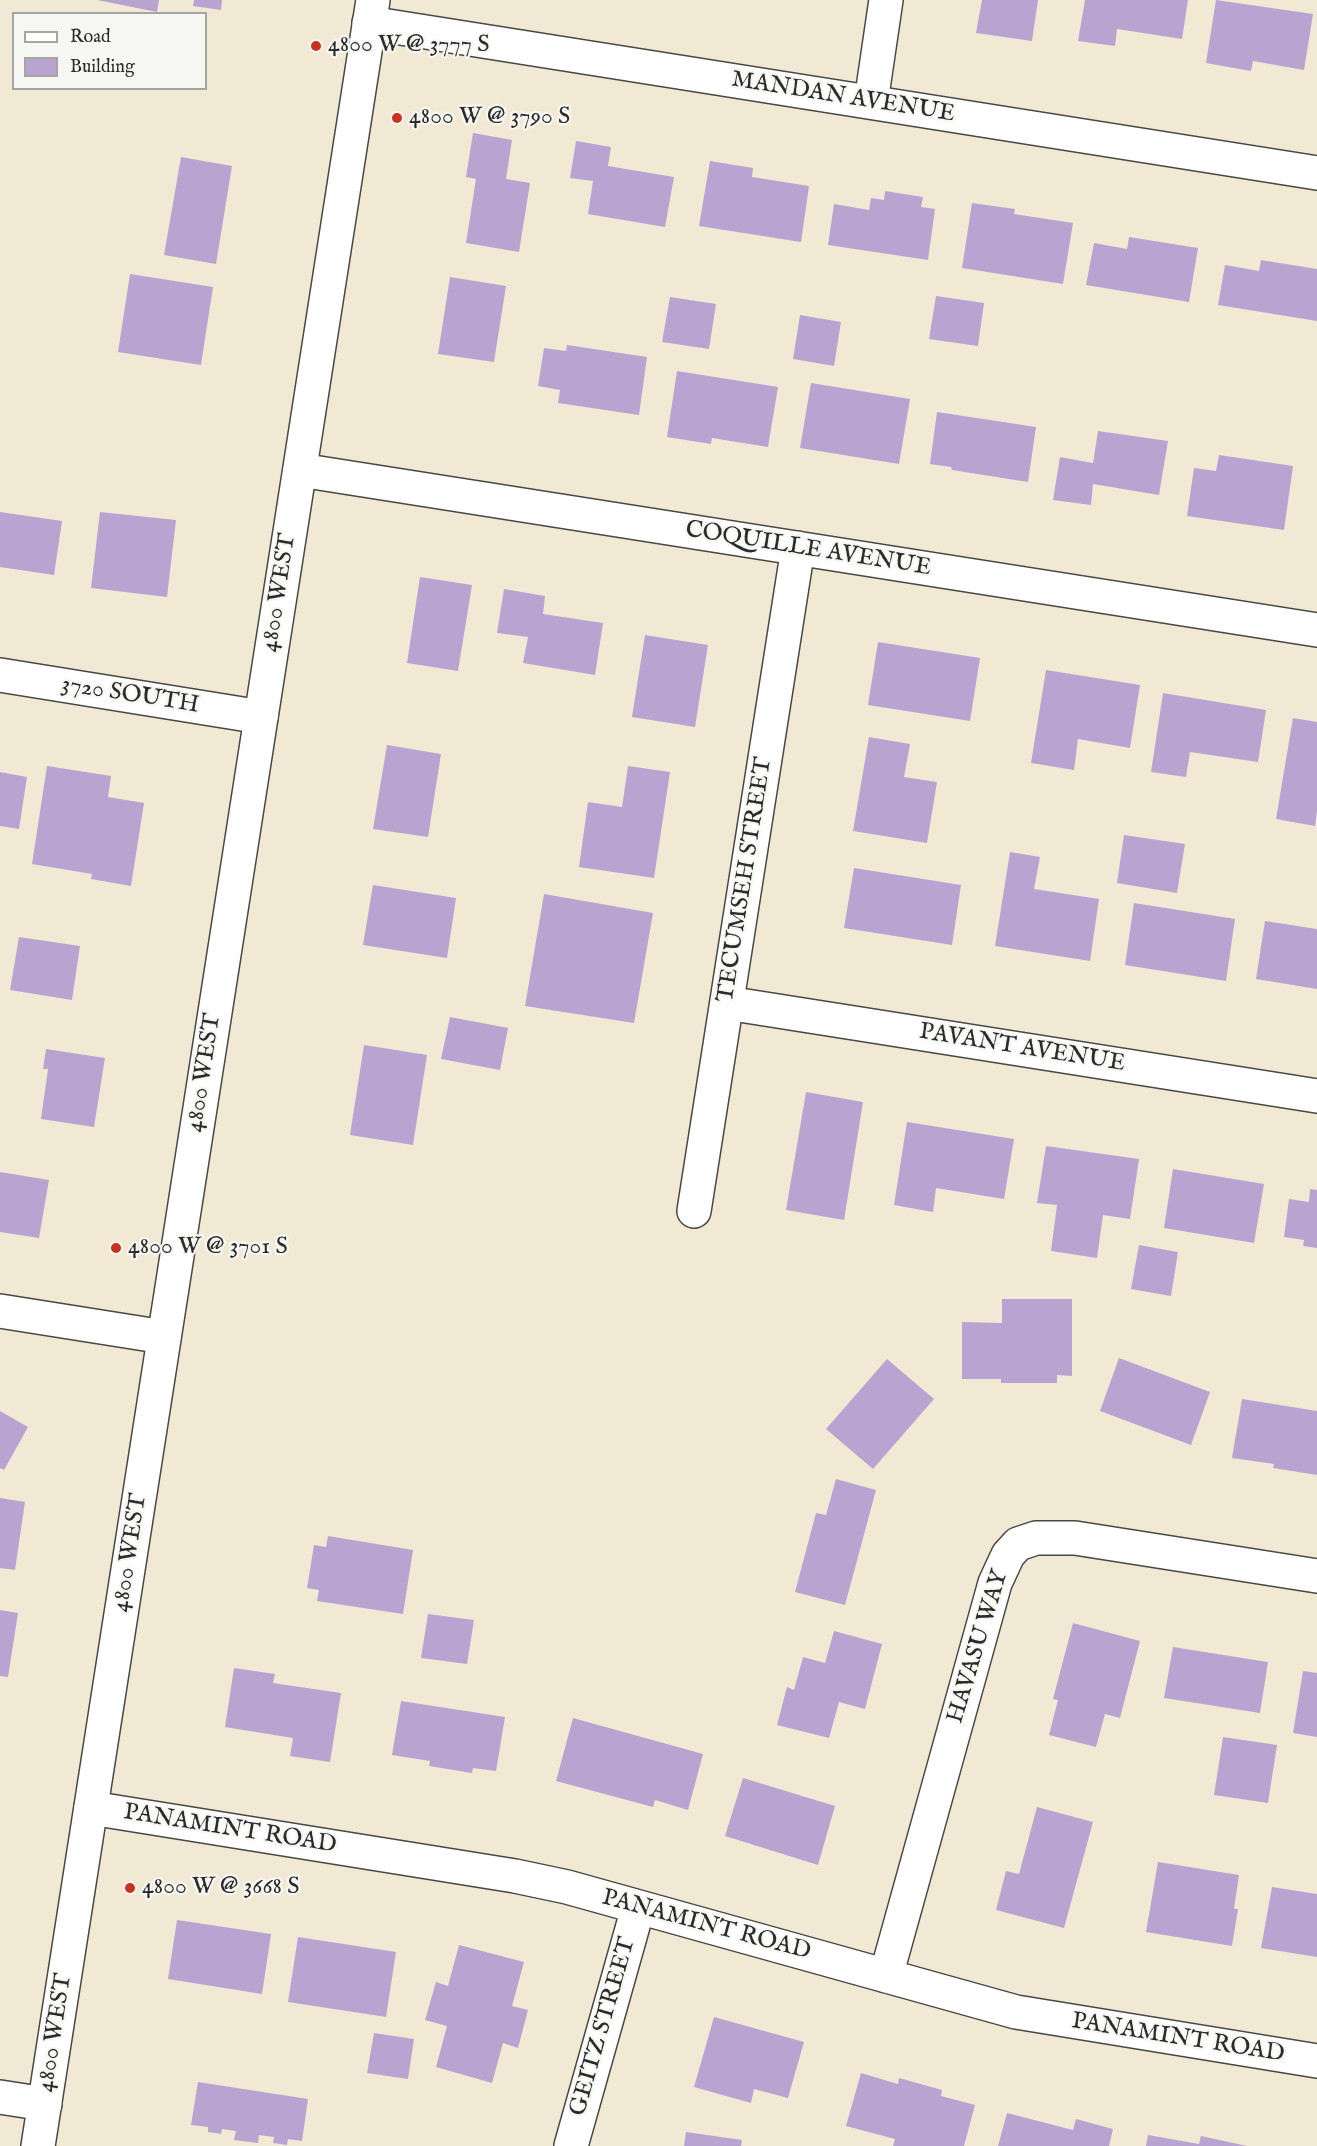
<!DOCTYPE html>
<style>
body{margin:0}
#map{position:relative;width:1317px;height:2146px;overflow:hidden;background:#f2e9d5;font-family:"IM FELL English",serif}
canvas{display:block}
.legend{position:absolute;left:12px;top:12px;width:195px;height:78px;box-sizing:border-box;background:#f6f6f2;border:2px solid #a5a5a2;margin:0;padding:8px 10px;list-style:none;font-size:18px;color:#2b2b2b}
.legend li{display:flex;align-items:center;gap:12px;height:30px}
.legend b{width:30px;border:2px solid #a5a5a2}
</style>
<div id="map">
<canvas width="1317" height="2146"></canvas>
<ul class="legend">
<li><b style="height:8px;background:#fff"></b>Road</li>
<li><b style="height:16px;background:#b9a4d1"></b>Building</li>
</ul>
</div>
<script>
const context = document.querySelector('canvas').getContext('2d');
context.lineJoin = 'round';
function fill(path, color) {
  context.fillStyle = color;
  context.fill(path, 'evenodd');
}
function shape(rows) {
  const path = new Path2D();
  for (const r of rows) {
    path.moveTo(r[0], r[1]);
    for (let i = 2; i < r.length; i += 2) path.lineTo(r[i], r[i + 1]);
  }
  return path;
}
function stroke(path, color, width, dash) {
  context.strokeStyle = color;
  context.lineWidth = width;
  context.lineCap = dash ? 'butt' : 'round';
  context.setLineDash(dash || []);
  context.stroke(path);
}
function label(font, color, halo, rows, align = 'center') {
  context.font = font + ' "IM FELL English",serif';
  context.lineWidth = 4.5;
  context.setLineDash([]);
  context.textBaseline = 'middle';
  context.strokeStyle = halo;
  context.fillStyle = color;
  for (const [text, x, y, turn = 0] of rows) {
    context.save();
    context.translate(x, y);
    context.rotate((+turn || 0) * Math.PI / 180);
    context.textAlign = isNaN(turn) ? turn : align;
    if (halo) context.strokeText(text, 0, 0);
    context.fillText(text, 0, 0);
    context.restore();
  }
}
const building = shape([
 [97,0,159,0,157,12],
 [194,0,222,0,221,10,193,6],
 [982,0,1038,0,1032,41,976,33],
 [1085,0,1188,0,1182,39,1117,29,1115,46,1078,41],
 [1216,0,1313,14,1304,70,1253,61,1251,71,1206,63],
 [473,133,512,140,506,179,530,183,519,252,466,243,476,179,466,177],
 [576,141,611,147,608,166,674,177,665,227,588,214,593,181,570,178],
 [181,157,232,166,216,264,164,255],
 [710,161,753,168,752,177,809,186,801,242,699,226],
 [885,191,923,197,921,207,935,209,928,260,828,245,834,204,869,210,871,198,884,200],
 [972,203,1015,209,1014,214,1073,223,1063,284,962,268],
 [1129,237,1198,248,1189,302,1086,285,1094,243,1127,249],
 [1261,260,1317,269,1317,321,1218,305,1225,265,1259,271],
 [130,274,213,287,201,365,118,352],
 [450,277,506,286,494,362,438,354],
 [936,296,984,303,978,346,929,339],
 [670,297,716,304,709,349,662,342],
 [800,315,841,322,834,366,793,359],
 [567,345,647,357,639,415,558,403,560,390,538,386,544,348,566,351],
 [677,371,778,387,768,447,712,438,711,444,667,437],
 [811,383,910,399,899,464,800,448],
 [937,412,1036,427,1028,482,952,470,951,467,930,464],
 [1098,431,1168,441,1159,495,1093,484,1091,505,1053,500,1060,457,1093,463],
 [1219,455,1293,466,1284,530,1187,516,1194,468,1216,471],
 [0,512,62,521,54,575,0,567],
 [100,512,176,520,167,597,91,588],
 [420,577,472,585,458,671,407,663],
 [504,589,545,596,543,614,603,623,595,675,523,663,528,637,497,633],
 [645,635,708,645,695,727,632,717],
 [878,642,980,658,970,721,868,705],
 [1046,670,1140,685,1130,748,1078,739,1074,770,1031,763],
 [1163,693,1266,710,1258,762,1190,752,1186,777,1151,772],
 [1293,718,1317,722,1317,811,1315,826,1276,819],
 [869,737,910,744,904,777,937,782,927,843,853,831],
 [387,745,441,754,428,837,373,829],
 [47,766,111,776,108,797,144,803,131,886,91,879,92,874,32,864],
 [628,766,670,772,654,878,579,867,588,802,622,807],
 [0,772,27,777,19,829,0,826],
 [1124,835,1185,844,1177,893,1117,883],
 [1010,852,1040,857,1034,889,1099,899,1090,961,995,946],
 [854,868,961,885,952,945,844,928],
 [373,885,456,898,447,958,363,945],
 [544,894,653,913,634,1023,525,1006],
 [1134,903,1235,919,1226,981,1125,965],
 [1265,921,1317,929,1317,989,1256,979],
 [19,937,80,946,72,1000,10,990],
 [450,1017,508,1028,500,1070,441,1059],
 [364,1045,427,1055,413,1145,350,1135],
 [46,1049,105,1058,94,1127,41,1119,48,1069,43,1069],
 [806,1092,863,1102,844,1220,786,1210],
 [907,1122,1014,1139,1004,1199,936,1188,933,1212,894,1205],
 [1046,1146,1139,1159,1130,1219,1103,1215,1097,1258,1051,1251,1057,1205,1037,1203],
 [1173,1169,1264,1184,1254,1243,1164,1228],
 [0,1172,49,1180,39,1238,0,1232],
 [1310,1189,1317,1190,1317,1248,1303,1246,1304,1240,1284,1237,1289,1199,1309,1202],
 [1139,1245,1178,1252,1171,1296,1131,1289],
 [1002,1299,1072,1299,1072,1376,1057,1375,1057,1383,1001,1383,1001,1379,962,1379,962,1322,1002,1323],
 [1119,1358,1210,1392,1191,1445,1100,1411],
 [887,1359,934,1399,873,1469,826,1429],
 [1242,1399,1317,1411,1317,1475,1273,1468,1274,1464,1232,1458],
 [0,1411,28,1427,4,1470,0,1468],
 [836,1479,876,1490,845,1605,795,1592,816,1513,826,1515],
 [0,1498,25,1502,15,1570,0,1568],
 [328,1536,413,1550,403,1614,317,1601,319,1590,307,1588,314,1545,326,1547],
 [0,1610,18,1613,8,1677,0,1676],
 [428,1614,474,1620,467,1664,421,1658],
 [1073,1623,1140,1641,1120,1718,1105,1714,1096,1747,1049,1735,1058,1700,1053,1699],
 [834,1631,882,1644,865,1709,839,1702,829,1738,777,1725,787,1687,794,1690,803,1657,825,1663],
 [1173,1647,1268,1662,1260,1713,1164,1698],
 [234,1668,275,1674,273,1683,341,1693,330,1762,290,1756,293,1738,225,1727],
 [1303,1671,1317,1673,1317,1737,1293,1733],
 [401,1701,505,1717,496,1771,473,1768,472,1773,429,1766,430,1761,392,1755],
 [573,1718,703,1754,688,1810,655,1800,653,1807,556,1781],
 [1223,1737,1277,1745,1268,1803,1214,1795],
 [743,1778,835,1806,818,1865,725,1836],
 [1037,1807,1093,1822,1064,1928,996,1910,1006,1871,1019,1874],
 [1158,1862,1239,1875,1234,1909,1238,1909,1232,1946,1146,1932],
 [1272,1887,1317,1894,1317,1957,1261,1948],
 [177,1920,271,1934,262,1994,168,1979],
 [298,1937,396,1952,386,2017,288,2002],
 [459,1945,524,1962,512,2006,528,2010,518,2048,503,2043,492,2083,436,2067,447,2026,425,2020,436,1982,448,1986],
 [714,2017,804,2042,788,2098,754,2089,751,2103,694,2087],
 [374,2033,414,2039,408,2079,367,2073],
 [861,2073,898,2084,899,2078,942,2090,941,2096,975,2105,964,2146,893,2146,895,2139,846,2126],
 [198,2082,308,2099,302,2141,288,2139,287,2145,273,2143,274,2137,259,2135,258,2143,234,2140,236,2131,222,2129,221,2134,208,2132,208,2127,191,2125],
 [1007,2113,1073,2130,1076,2119,1113,2129,1109,2146,998,2146],
 [686,2132,742,2140,741,2146,684,2146],
 [1148,2135,1199,2144,1201,2136,1247,2146,1146,2146]
]);
const minor = shape([
 [369,23,1317,173],
 [871,102,886,0],
 [300,470,1317,630],
 [0,675,261,717],
 [727,1003,1317,1096],
 [694,1211,798,548],
 [0,1311,164,1337],
 [91,1808,515,1876,567,1887,1016,2012,1317,2061],
 [886,1976,995,1583,1008,1555,1018,1544,1036,1538,1075,1538,1317,1576],
 [0,2097,45,2104],
 [571,2146,638,1908]
]);
const secondary = shape([
 [38,2146,373,0]
]);
const markers = [
 [316,46,6,"#c8321e"],
 [397,118,6,"#c8321e"],
 [116,1248,6,"#c8321e"],
 [130,1888,6,"#c8321e"]
];
const poiNames = [
 ["4800 W @ 3777 S",328,46],
 ["4800 W @ 3790 S",409,118],
 ["4800 W @ 3701 S",128,1248],
 ["4800 W @ 3668 S",142,1888]
];
const streetNames = [
 ["MANDAN AVENUE",843,98,9],
 ["COQUILLE AVENUE",808,550,9],
 ["4800 WEST",280,593,-81],
 ["3720 SOUTH",130,696,9],
 ["TECUMSEH STREET",746,880,-81],
 ["PAVANT AVENUE",1022,1049,9],
 ["4800 WEST",205,1073,-81],
 ["4800 WEST",131,1553,-81],
 ["HAVASU WAY",979,1647,-73],
 ["PANAMINT ROAD",230,1830,9],
 ["PANAMINT ROAD",706,1926,15],
 ["GEITZ STREET",604,2027,-74],
 ["4800 WEST",56,2033,-81],
 ["PANAMINT ROAD",1178,2039,9]
];
fill(building, '#b9a4d1');
stroke(minor, '#494844', 36);
stroke(secondary, '#494844', 36);
stroke(minor, '#fff', 33);
stroke(secondary, '#fff', 33);
for (const [x, y, r, color] of markers) {
  const dot = new Path2D();
  dot.arc(x, y, r, 0, 2 * Math.PI);
  context.fillStyle = color;
  context.fill(dot);
  stroke(dot, '#f6f6f2', 2);
}
label('24px', '#2b2b2b', '#f6f6f2', poiNames, 'left');
label('24px', '#2b2b2b', '#f6f6f2', streetNames);
</script>
